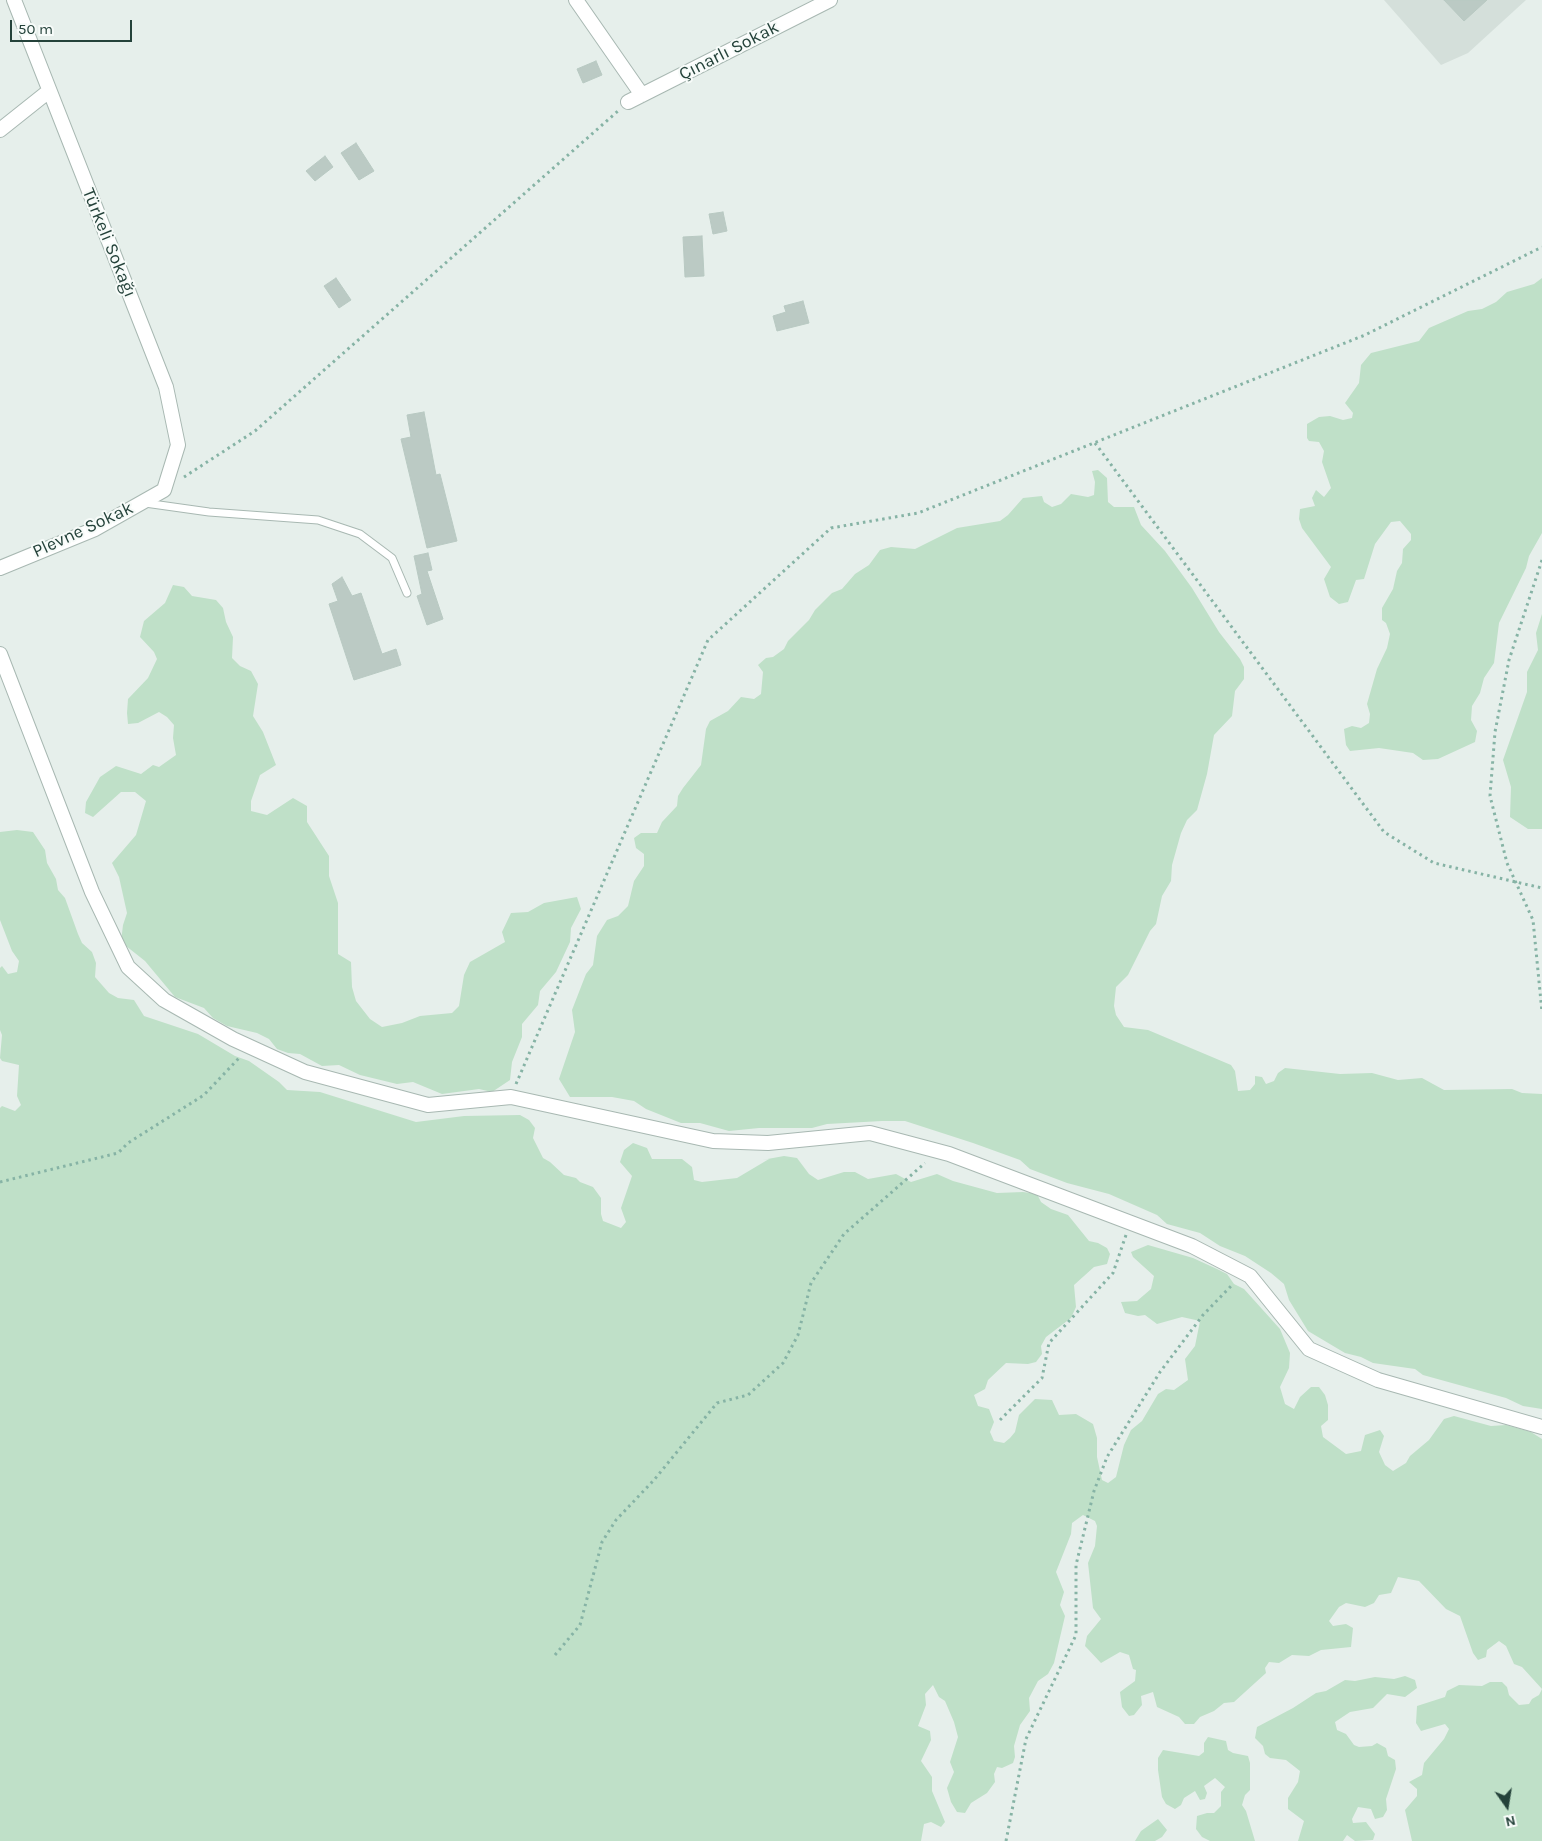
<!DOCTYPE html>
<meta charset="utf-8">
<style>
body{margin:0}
#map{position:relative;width:1542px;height:1841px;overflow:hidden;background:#e6efeb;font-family:Karla,sans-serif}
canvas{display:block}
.north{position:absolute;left:1482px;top:1781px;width:50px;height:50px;-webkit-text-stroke:4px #f7fbf9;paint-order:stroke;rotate:167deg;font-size:14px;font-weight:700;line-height:20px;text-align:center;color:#24423a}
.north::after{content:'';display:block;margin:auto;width:18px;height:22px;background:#24423a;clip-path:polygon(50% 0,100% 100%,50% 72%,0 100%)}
.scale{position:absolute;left:10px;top:20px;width:122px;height:22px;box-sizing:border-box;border:2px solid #24423a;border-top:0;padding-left:6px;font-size:15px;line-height:18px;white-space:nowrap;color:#24423a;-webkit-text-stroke:4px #f7fbf9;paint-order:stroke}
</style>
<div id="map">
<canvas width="1542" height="1841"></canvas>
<div class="north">N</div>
<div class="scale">50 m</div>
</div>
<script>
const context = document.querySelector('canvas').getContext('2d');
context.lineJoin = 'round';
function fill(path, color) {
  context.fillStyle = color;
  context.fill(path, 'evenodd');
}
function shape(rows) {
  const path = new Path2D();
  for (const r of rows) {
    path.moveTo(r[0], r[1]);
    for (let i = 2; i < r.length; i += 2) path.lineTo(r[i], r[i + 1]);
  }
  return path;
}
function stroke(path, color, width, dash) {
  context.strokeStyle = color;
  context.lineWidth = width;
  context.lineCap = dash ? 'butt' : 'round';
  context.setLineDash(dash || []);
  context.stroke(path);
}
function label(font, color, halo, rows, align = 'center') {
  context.font = font + ' Karla,sans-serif';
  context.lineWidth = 4;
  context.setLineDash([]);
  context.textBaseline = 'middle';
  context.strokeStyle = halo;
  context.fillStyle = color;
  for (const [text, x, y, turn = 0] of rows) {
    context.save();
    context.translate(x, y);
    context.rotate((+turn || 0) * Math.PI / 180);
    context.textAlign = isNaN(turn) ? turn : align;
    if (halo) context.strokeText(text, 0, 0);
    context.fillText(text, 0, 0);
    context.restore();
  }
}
const built = shape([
 [1384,0,1526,0,1468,53,1441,65]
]);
const green = shape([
 [1542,278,1542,533,1529,556,1526,568,1499,623,1494,663,1484,678,1480,693,1472,706,1471,720,1477,731,1475,742,1438,759,1423,760,1413,753,1379,748,1350,751,1346,745,1344,729,1352,726,1361,728,1369,723,1370,714,1367,704,1377,669,1387,648,1390,634,1386,623,1382,620,1382,608,1393,589,1397,571,1402,563,1403,549,1411,540,1411,534,1400,521,1391,522,1375,544,1364,579,1356,580,1348,602,1339,604,1330,597,1324,579,1331,567,1302,528,1299,519,1300,509,1315,506,1312,498,1316,490,1324,497,1331,488,1322,462,1324,451,1319,442,1309,441,1307,438,1307,424,1319,417,1330,416,1343,420,1352,418,1353,413,1345,403,1359,383,1361,365,1371,353,1419,341,1429,328,1468,311,1482,309,1496,302,1507,292,1534,284],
 [1098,470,1107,478,1108,502,1114,507,1134,507,1141,525,1165,551,1192,588,1219,632,1240,659,1244,667,1244,679,1235,691,1232,716,1214,735,1207,774,1197,810,1187,820,1181,833,1172,865,1171,881,1162,896,1156,924,1150,931,1128,975,1116,987,1114,1006,1116,1015,1124,1027,1148,1030,1231,1065,1235,1071,1238,1091,1250,1090,1255,1084,1255,1076,1262,1077,1266,1084,1274,1081,1278,1073,1285,1068,1340,1074,1372,1073,1398,1080,1422,1078,1444,1090,1512,1089,1522,1093,1542,1094,1542,1409,1523,1406,1506,1398,1423,1375,1415,1369,1373,1363,1361,1357,1345,1353,1308,1331,1289,1300,1284,1284,1271,1273,1245,1256,1220,1246,1200,1233,1167,1224,1157,1215,1109,1194,1067,1183,1030,1169,1020,1160,973,1143,905,1121,882,1121,827,1124,812,1128,759,1128,729,1131,700,1123,681,1123,646,1109,634,1101,612,1097,570,1097,559,1079,575,1032,572,1010,586,974,593,965,597,936,607,920,618,916,628,906,634,881,644,866,644,854,636,848,634,838,641,833,657,833,662,822,677,806,678,796,683,788,701,765,706,729,710,721,728,711,741,697,754,699,761,694,763,672,758,665,766,658,773,657,784,649,788,641,809,620,815,610,832,593,842,589,855,574,869,565,880,550,891,547,915,549,957,528,1000,521,1008,515,1023,498,1042,496,1044,502,1052,507,1061,504,1071,494,1088,497,1094,495,1095,482,1092,471],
 [173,585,184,587,192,596,216,600,223,608,226,622,233,637,232,658,240,666,251,671,258,684,253,716,263,732,276,765,260,775,251,801,251,811,267,815,293,798,307,806,307,822,329,856,329,876,338,903,338,954,351,962,352,987,356,1001,370,1019,382,1027,402,1023,420,1016,452,1013,459,1006,464,975,470,962,505,942,502,932,511,913,528,912,544,903,577,897,581,909,571,928,570,942,556,972,540,991,538,1005,522,1024,522,1037,512,1062,510,1080,492,1092,479,1089,442,1094,413,1082,397,1084,360,1075,339,1065,322,1066,300,1054,288,1053,277,1049,269,1039,257,1033,227,1026,213,1018,204,1008,175,997,145,961,121,942,123,925,127,913,119,877,112,863,136,835,146,801,135,792,121,792,93,817,85,813,86,802,100,777,116,766,141,774,153,765,159,767,176,755,173,738,174,725,167,717,159,712,138,723,128,724,127,713,128,699,148,678,157,659,154,652,140,637,144,621,165,603],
 [1542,614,1542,829,1528,829,1510,817,1511,787,1503,760,1527,692,1527,672,1538,650,1536,633],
 [17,830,33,832,45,850,47,863,56,879,58,890,65,898,78,934,82,943,92,952,96,963,95,977,109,993,118,998,134,1000,144,1016,198,1034,235,1056,249,1061,279,1082,287,1090,320,1092,416,1122,464,1116,520,1115,529,1120,535,1128,533,1138,543,1158,550,1162,564,1175,576,1178,580,1182,593,1187,601,1198,601,1214,603,1221,621,1228,626,1222,621,1208,632,1176,620,1162,624,1150,633,1143,647,1148,652,1159,682,1159,692,1167,694,1180,702,1182,737,1178,769,1159,762,1160,784,1156,797,1158,809,1174,818,1180,844,1172,855,1172,868,1179,896,1174,911,1182,937,1174,953,1181,997,1193,1023,1192,1037,1194,1041,1202,1051,1209,1068,1215,1089,1241,1098,1243,1107,1248,1110,1254,1107,1264,1094,1267,1074,1285,1076,1307,1071,1318,1046,1337,1041,1346,1042,1354,1036,1362,1028,1364,1006,1363,988,1380,985,1389,974,1395,978,1406,989,1409,994,1422,990,1432,994,1441,1004,1443,1010,1438,1015,1432,1019,1415,1035,1399,1052,1400,1059,1415,1076,1414,1093,1424,1097,1438,1097,1457,1102,1480,1108,1483,1116,1477,1124,1445,1131,1430,1142,1421,1158,1394,1166,1389,1174,1390,1188,1380,1185,1359,1195,1346,1200,1321,1182,1317,1157,1324,1145,1315,1138,1316,1125,1313,1121,1302,1137,1301,1151,1289,1154,1276,1133,1257,1131,1252,1148,1245,1193,1258,1217,1269,1227,1274,1234,1284,1244,1289,1280,1329,1290,1353,1289,1368,1280,1387,1285,1404,1294,1409,1300,1397,1311,1387,1319,1387,1325,1395,1328,1405,1328,1420,1321,1426,1323,1437,1346,1454,1361,1451,1365,1435,1380,1430,1384,1436,1379,1452,1385,1465,1393,1471,1406,1463,1410,1456,1429,1440,1444,1419,1454,1416,1491,1426,1506,1425,1531,1432,1542,1439,1542,1841,1412,1841,1405,1810,1417,1796,1417,1789,1409,1782,1422,1775,1424,1763,1444,1739,1449,1729,1445,1724,1421,1731,1416,1723,1417,1706,1445,1697,1447,1691,1459,1685,1482,1686,1490,1682,1502,1682,1507,1687,1509,1695,1519,1705,1529,1704,1532,1699,1539,1695,1542,1689,1522,1667,1514,1664,1506,1646,1499,1641,1487,1650,1486,1657,1478,1660,1473,1653,1460,1616,1446,1609,1419,1581,1398,1577,1391,1593,1379,1595,1374,1603,1365,1607,1346,1603,1339,1607,1329,1621,1333,1626,1346,1624,1353,1628,1351,1647,1321,1650,1309,1656,1292,1655,1279,1663,1269,1662,1265,1668,1266,1673,1234,1702,1224,1703,1214,1711,1200,1717,1194,1724,1185,1724,1179,1717,1157,1707,1153,1692,1141,1696,1142,1705,1134,1715,1129,1716,1122,1707,1120,1692,1135,1681,1136,1670,1133,1669,1129,1655,1120,1652,1101,1663,1085,1646,1087,1636,1101,1619,1093,1608,1088,1563,1095,1546,1097,1526,1095,1521,1083,1515,1072,1523,1071,1534,1056,1572,1064,1592,1060,1605,1065,1616,1054,1663,1048,1674,1038,1681,1029,1698,1030,1711,1020,1725,1014,1746,1015,1757,1013,1763,1002,1768,997,1767,994,1774,995,1782,987,1793,971,1803,965,1813,957,1812,951,1802,947,1788,954,1772,950,1762,958,1737,954,1722,945,1701,939,1697,933,1685,925,1694,926,1705,918,1726,930,1731,931,1740,921,1761,932,1777,932,1791,945,1822,941,1827,931,1822,924,1824,921,1841,0,1841,0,1108,2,1106,15,1111,21,1105,17,1096,19,1065,2,1061,0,1058,2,1035,0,1030,0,968,2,966,8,974,17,972,19,961,12,951,0,920,0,832],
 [1405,1676,1415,1680,1417,1688,1405,1697,1387,1694,1373,1708,1350,1712,1335,1722,1337,1730,1346,1734,1354,1745,1359,1747,1372,1746,1377,1743,1386,1748,1388,1756,1395,1760,1396,1769,1386,1799,1387,1810,1383,1817,1375,1819,1371,1809,1358,1807,1352,1819,1353,1823,1366,1822,1375,1834,1373,1840,1355,1841,1347,1835,1343,1841,1298,1841,1304,1821,1288,1809,1288,1798,1298,1782,1300,1771,1286,1760,1270,1758,1265,1754,1263,1746,1255,1738,1257,1727,1293,1708,1316,1693,1326,1691,1345,1680,1355,1681,1375,1677,1394,1679],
 [1208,1737,1226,1741,1228,1750,1233,1753,1248,1756,1250,1763,1250,1790,1245,1795,1242,1805,1246,1811,1255,1841,1210,1841,1202,1837,1196,1829,1197,1816,1207,1813,1214,1813,1221,1806,1221,1792,1225,1787,1215,1778,1204,1786,1207,1793,1205,1799,1200,1800,1195,1791,1184,1798,1181,1805,1175,1809,1166,1804,1162,1797,1158,1770,1158,1758,1163,1750,1199,1756,1204,1752,1204,1743],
 [1158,1819,1167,1830,1162,1837,1155,1841,1135,1841,1141,1831]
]);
const building = shape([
 [1444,0,1487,0,1464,21,1444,0],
 [596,61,602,75,583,83,577,69,596,61],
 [356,143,374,171,359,180,341,153,356,143],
 [325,156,333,167,315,181,306,171,325,156],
 [723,212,727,231,713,234,709,214,723,212],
 [702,236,704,276,685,277,683,237,702,236],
 [336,278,351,300,339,308,324,286,336,278],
 [803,301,809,323,777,331,773,316,786,312,784,306,803,301],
 [424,412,436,475,440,474,457,541,427,548,401,439,411,437,407,415,424,412],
 [428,553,432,570,427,571,443,619,427,625,417,596,422,594,414,556,428,553],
 [342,577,352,596,361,593,382,654,396,649,401,665,354,680,329,604,338,601,332,584,342,577]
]);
const path = shape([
 [1095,443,1384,832,1434,863,1542,888],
 [184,477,255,431,618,111],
 [1542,560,1509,660,1495,732,1490,796,1507,863,1533,920,1542,1012],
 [516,1084,708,640,831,528,918,513,1365,335,1542,247],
 [0,1182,118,1153,128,1143,204,1095,239,1058],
 [1000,1420,1042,1378,1049,1343,1113,1273,1126,1235],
 [555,1655,580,1625,602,1542,616,1520,654,1480,717,1403,748,1395,783,1363,798,1335,811,1283,844,1234,925,1163],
 [1006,1841,1026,1739,1076,1635,1076,1565,1094,1491,1107,1457,1160,1372,1203,1315,1233,1284]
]);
const lane = shape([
 [145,503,209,512,318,520,360,534,392,558,407,593]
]);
const street = shape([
 [576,0,642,95],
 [628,102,830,0],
 [0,130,49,91],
 [0,568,95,529,164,490,178,445,166,387,14,0],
 [0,654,92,892,128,967,164,1000,233,1039,305,1072,428,1105,511,1097,713,1141,768,1143,870,1133,949,1154,1192,1246,1250,1276,1309,1349,1378,1380,1542,1427]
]);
const streetNames = [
 ["Çınarlı Sokak",729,51,-27],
 ["Türkeli Sokağı",109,243,68],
 ["Plevne Sokak",83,530,-25]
];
fill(built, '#d4dfda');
fill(green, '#bfe0c8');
fill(building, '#bbcac4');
stroke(building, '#b8c9c2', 1);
stroke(lane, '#a8b8b2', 9);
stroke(street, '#a8b8b2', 16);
stroke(path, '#86b3a5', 3, [2.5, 4]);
stroke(lane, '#fff', 7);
stroke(street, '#fff', 14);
label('18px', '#24423a', '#f7fbf9', streetNames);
</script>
